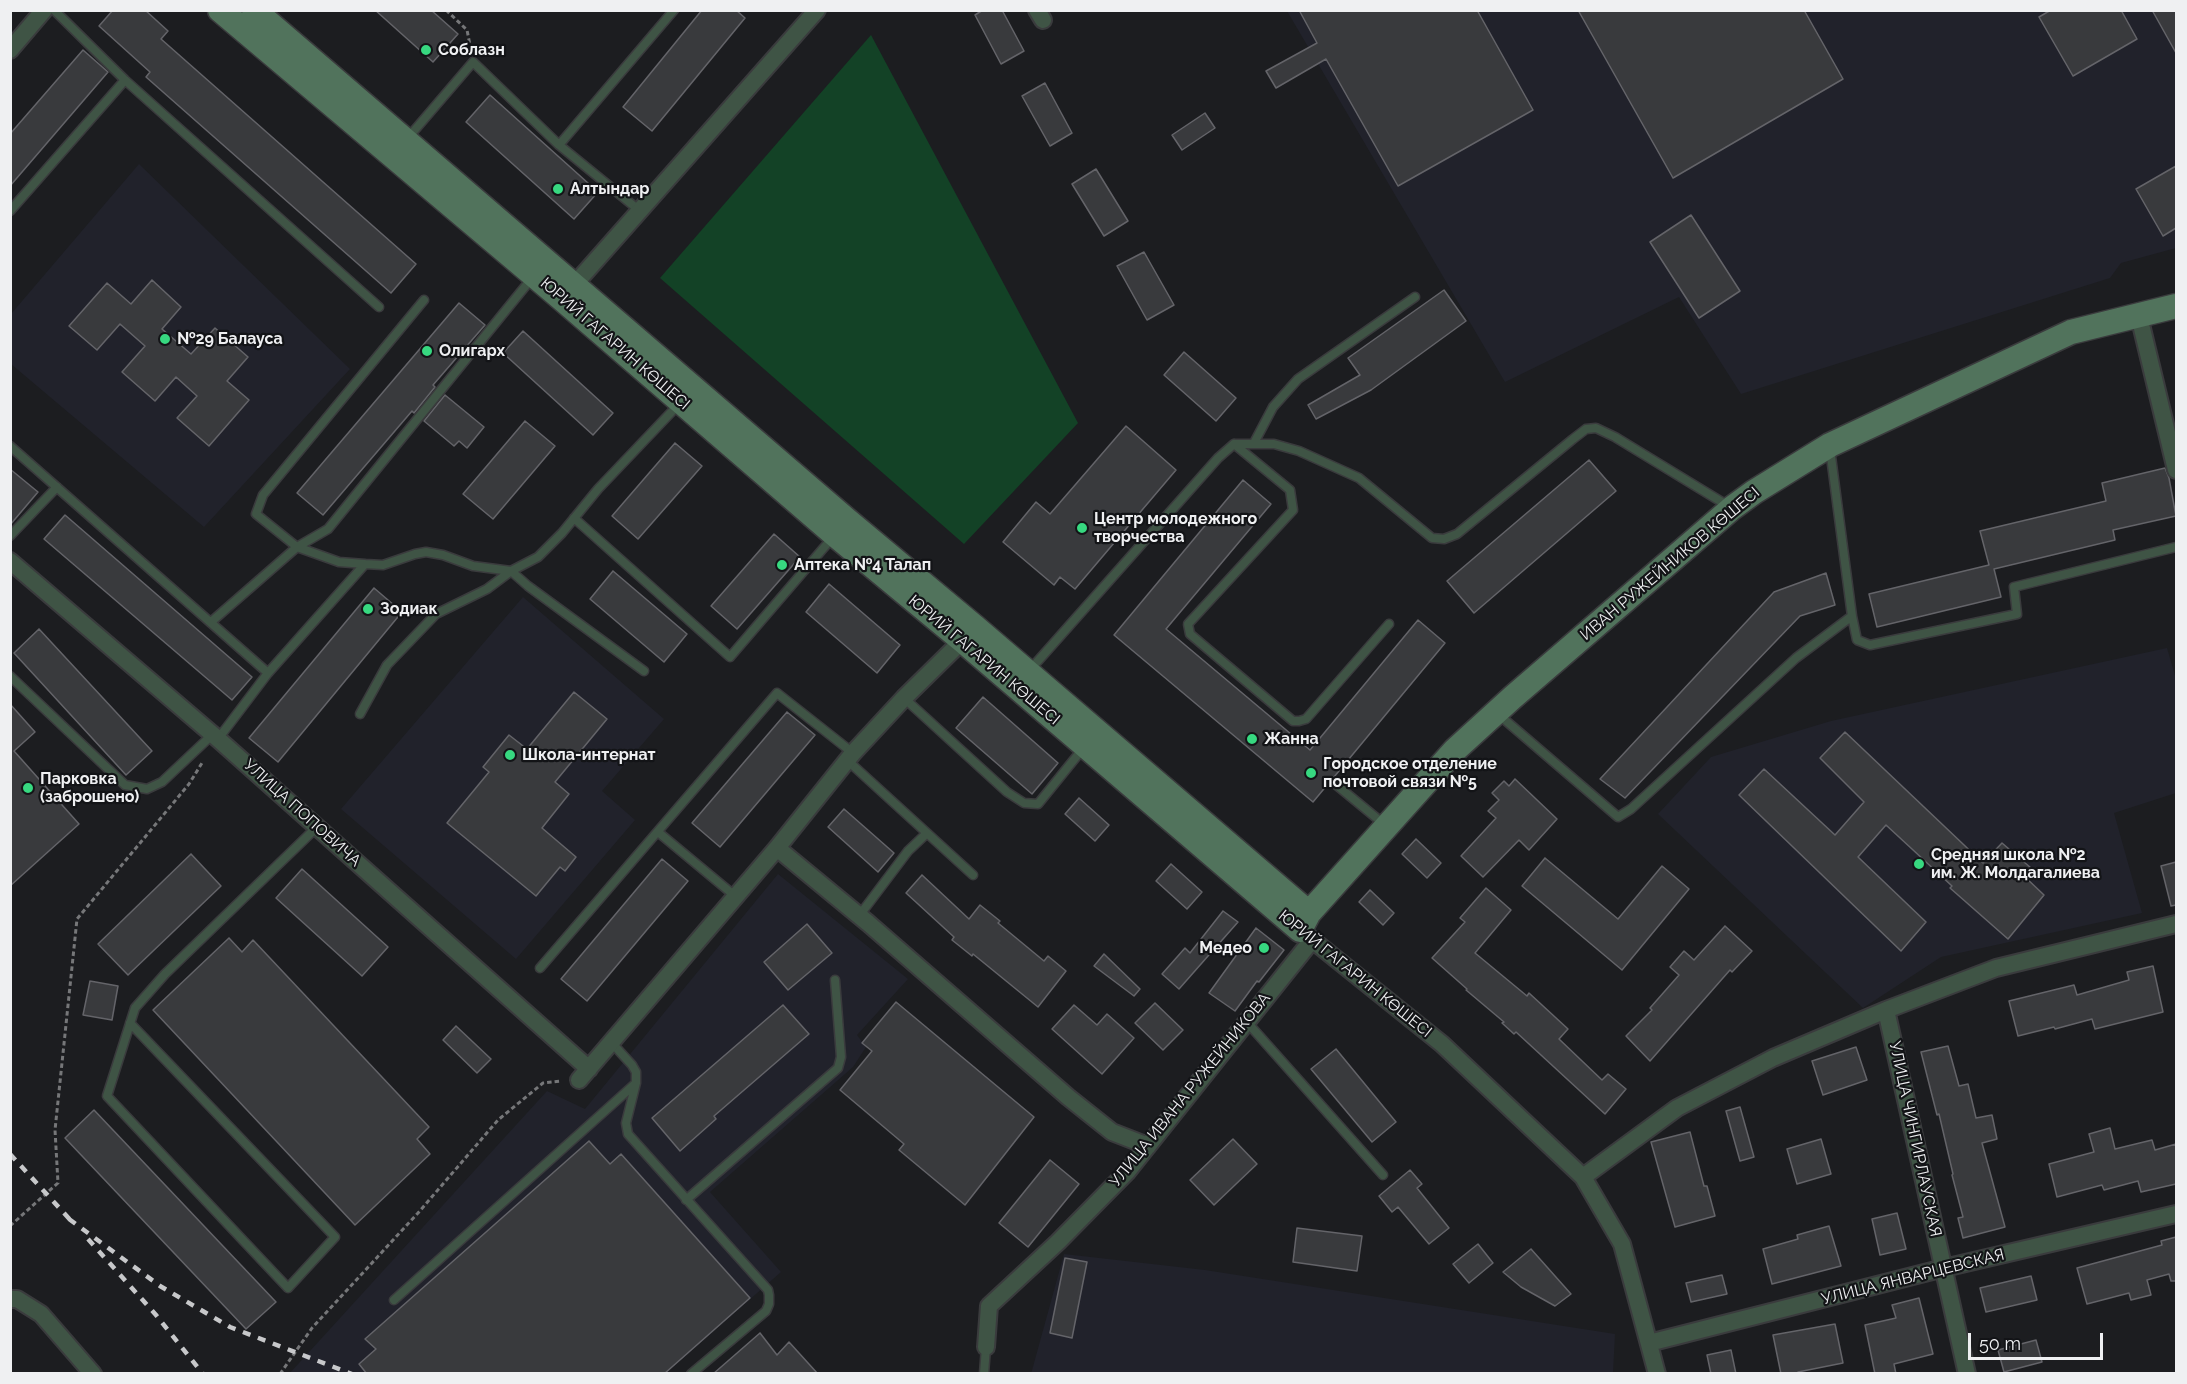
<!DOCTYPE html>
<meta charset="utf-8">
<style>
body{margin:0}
#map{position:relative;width:2187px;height:1384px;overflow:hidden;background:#1c1d20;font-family:Raleway,sans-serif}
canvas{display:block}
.frame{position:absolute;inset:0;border:12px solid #eff0f2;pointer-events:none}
.scale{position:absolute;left:1968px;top:1333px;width:135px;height:27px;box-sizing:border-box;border:3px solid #eff0f2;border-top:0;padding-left:8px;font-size:18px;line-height:21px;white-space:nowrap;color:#eff0f2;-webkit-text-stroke:4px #131417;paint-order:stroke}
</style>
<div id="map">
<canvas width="2187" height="1384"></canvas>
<div class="frame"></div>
<div class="scale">50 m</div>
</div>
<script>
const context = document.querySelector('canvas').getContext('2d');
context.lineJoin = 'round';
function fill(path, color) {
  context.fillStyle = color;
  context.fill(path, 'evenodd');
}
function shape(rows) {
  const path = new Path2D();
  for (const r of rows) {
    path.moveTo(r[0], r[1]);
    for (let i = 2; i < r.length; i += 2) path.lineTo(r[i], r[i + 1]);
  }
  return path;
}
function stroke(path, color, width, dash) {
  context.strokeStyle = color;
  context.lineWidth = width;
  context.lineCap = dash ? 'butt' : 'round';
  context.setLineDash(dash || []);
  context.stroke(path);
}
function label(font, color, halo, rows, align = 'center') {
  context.font = font + ' Raleway,sans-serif';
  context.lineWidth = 4.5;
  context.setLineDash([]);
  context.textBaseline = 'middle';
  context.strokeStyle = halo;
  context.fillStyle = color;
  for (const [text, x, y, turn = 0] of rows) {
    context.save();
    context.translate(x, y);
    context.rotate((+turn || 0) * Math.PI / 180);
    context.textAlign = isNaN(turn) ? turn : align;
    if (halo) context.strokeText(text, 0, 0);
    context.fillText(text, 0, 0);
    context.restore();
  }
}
const built = shape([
 [1287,11,2176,11,2176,248,2121,263,2110,278,1741,394,1679,297,1505,382],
 [139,164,350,369,204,527,11,364,11,314],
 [523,597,664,719,602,791,635,820,516,959,341,809],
 [2167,648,2176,679,2176,793,2114,813,2142,913,1941,957,1863,1008,1658,814,1711,757,1831,721],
 [778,874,908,979,857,1035,866,1047,853,1067,710,1192,781,1272,666,1373,289,1374,547,1091,585,1109],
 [1064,1254,1205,1270,1615,1334,1613,1373,1031,1374]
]);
const green = shape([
 [871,35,1078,423,964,544,660,278]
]);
const building = shape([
 [113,10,145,10,168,31,161,39,416,264,391,293,146,77,150,72,99,26,113,10],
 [375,10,431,10,458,34,433,62,375,10],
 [702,10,736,10,745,18,652,131,623,107,702,10],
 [983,10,1002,10,1024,51,1001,64,975,15,983,10],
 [1299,10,1477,10,1533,110,1398,186,1326,59,1276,88,1266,71,1317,43,1299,10],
 [1578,10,1804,10,1843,79,1673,178,1578,10],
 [2051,10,2121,10,2137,39,2073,76,2039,17,2051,10],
 [2152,10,2176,10,2176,53,2152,10],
 [83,50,108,72,10,186,10,134,83,50],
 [1045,83,1072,133,1050,146,1022,96,1045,83],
 [490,95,598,192,574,219,466,122,490,95],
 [1205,113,1215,128,1182,150,1172,135,1205,113],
 [2176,166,2176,228,2163,236,2136,189,2176,166],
 [1096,169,1128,221,1104,236,1072,184,1096,169],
 [1691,215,1740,291,1699,318,1650,242,1691,215],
 [1144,252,1174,305,1147,320,1117,266,1144,252],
 [152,280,181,307,162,329,191,354,215,328,248,357,227,381,249,400,209,446,177,418,197,396,176,377,155,401,122,372,145,346,120,324,97,350,69,326,107,283,131,304,152,280],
 [1444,290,1466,321,1371,390,1316,419,1308,405,1360,375,1348,358,1444,290],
 [459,303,485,325,433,385,435,387,414,413,412,411,323,515,297,493,459,303],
 [523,331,613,413,593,435,503,353,523,331],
 [1184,352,1236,398,1216,421,1164,375,1184,352],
 [445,395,484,427,467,448,459,441,454,446,424,421,445,395],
 [525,421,555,446,493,519,463,494,525,421],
 [1126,426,1176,470,1075,589,1060,577,1054,585,1003,542,1036,502,1050,514,1126,426],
 [675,443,702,466,638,539,612,516,675,443],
 [1589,460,1616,491,1474,613,1447,581,1589,460],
 [2165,468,2169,478,2176,516,2113,530,2115,540,1994,569,2001,597,1877,627,1869,594,1989,565,1980,531,2106,501,2102,483,2165,468],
 [10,469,38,492,10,525,10,469],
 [1243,480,1271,504,1166,629,1310,750,1418,620,1445,643,1334,777,1330,779,1328,784,1313,802,1114,635,1243,480],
 [65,515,252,677,232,700,44,539,65,515],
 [774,534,800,557,737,629,711,606,774,534],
 [613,571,687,634,664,662,590,599,613,571],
 [1826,573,1835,605,1800,616,1625,798,1600,779,1774,592,1826,573],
 [829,584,900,645,877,673,806,612,829,584],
 [374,588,402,612,278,762,249,738,374,588],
 [39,629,152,751,126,775,14,653,39,629],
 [574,692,607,719,555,782,569,794,542,828,576,857,565,871,560,867,536,896,447,823,489,772,483,767,509,735,527,749,574,692],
 [983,697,1058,763,1032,794,956,728,983,697],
 [10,704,35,732,14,751,79,824,10,886,10,704],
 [787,712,815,735,720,847,692,823,787,712],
 [1845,732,1983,863,2002,843,2031,868,2024,876,2044,895,2008,939,1950,888,1952,886,1886,825,1858,857,1926,922,1901,951,1739,795,1764,769,1835,835,1864,802,1820,758,1845,732],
 [1515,779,1557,819,1529,850,1519,840,1483,877,1461,856,1496,818,1488,811,1499,800,1492,793,1504,781,1509,786,1515,779],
 [1079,798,1109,825,1095,841,1065,814,1079,798],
 [844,809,894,853,878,872,828,827,844,809],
 [1416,839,1441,863,1427,878,1402,854,1416,839],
 [191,854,221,886,128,975,98,944,191,854],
 [1545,858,1618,919,1662,866,1689,889,1622,970,1522,886,1545,858],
 [662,859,688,881,587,1001,561,979,662,859],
 [2176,862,2176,905,2171,906,2161,866,2176,862],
 [1171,864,1202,892,1187,909,1156,881,1171,864],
 [302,869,388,947,362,976,276,898,302,869],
 [922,875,969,919,980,905,1000,921,998,923,1044,961,1048,956,1066,971,1038,1007,973,954,972,956,952,940,954,937,906,893,922,875],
 [1486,888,1511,910,1475,953,1527,996,1529,993,1568,1029,1559,1039,1602,1080,1608,1074,1626,1089,1605,1114,1516,1032,1514,1034,1502,1023,1504,1022,1466,990,1467,989,1432,958,1465,922,1460,918,1486,888],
 [1370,890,1394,913,1383,925,1359,902,1370,890],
 [1223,911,1238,922,1179,989,1162,974,1185,948,1190,953,1223,911],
 [807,924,832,953,788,990,764,962,807,924],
 [1725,926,1752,951,1732,972,1730,970,1650,1061,1626,1036,1652,1010,1650,1008,1679,975,1670,967,1684,951,1694,960,1725,926],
 [1256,928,1284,950,1259,982,1257,981,1235,1011,1209,993,1256,928],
 [229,938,242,952,253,940,429,1127,417,1139,430,1154,355,1225,153,1010,229,938],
 [1104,954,1140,989,1134,996,1094,966,1104,954],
 [2153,966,2163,1012,2095,1029,2092,1019,2055,1029,2054,1027,2018,1036,2009,1001,2074,985,2077,995,2129,980,2127,972,2153,966],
 [90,981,118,986,112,1020,83,1015,90,981],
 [896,1002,1034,1117,965,1205,899,1150,904,1144,840,1090,872,1051,862,1043,896,1002],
 [1155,1003,1183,1030,1163,1050,1135,1023,1155,1003],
 [783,1005,809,1034,714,1116,716,1119,680,1151,652,1118,783,1005],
 [1074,1005,1097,1025,1107,1014,1134,1038,1102,1074,1052,1029,1074,1005],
 [456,1026,491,1059,477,1073,443,1040,456,1026],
 [1948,1046,1959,1086,1968,1084,1976,1118,1992,1115,1997,1139,1982,1143,2005,1227,1963,1238,1958,1218,1963,1217,1952,1175,1953,1174,1939,1114,1937,1115,1921,1052,1948,1046],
 [1856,1047,1867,1080,1823,1095,1812,1061,1856,1047],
 [1336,1049,1396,1122,1372,1142,1311,1069,1336,1049],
 [1740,1107,1754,1157,1740,1161,1726,1111,1740,1107],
 [94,1110,276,1302,246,1329,65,1138,94,1110],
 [2110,1128,2115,1149,2152,1140,2155,1150,2176,1144,2176,1184,2141,1192,2138,1181,2104,1190,2102,1185,2057,1197,2049,1164,2094,1152,2089,1134,2110,1128],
 [1690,1132,1704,1186,1707,1186,1715,1216,1675,1227,1651,1142,1690,1132],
 [1233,1139,1257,1164,1214,1205,1190,1180,1233,1139],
 [1821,1139,1831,1174,1797,1184,1787,1149,1821,1139],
 [589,1141,610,1164,621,1154,750,1298,664,1374,367,1374,359,1364,376,1349,365,1339,589,1141],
 [1050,1160,1079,1184,1028,1247,999,1223,1050,1160],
 [1410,1170,1422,1184,1417,1188,1449,1228,1429,1244,1398,1207,1392,1212,1379,1196,1410,1170],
 [1897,1213,1906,1249,1880,1255,1872,1219,1897,1213],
 [1829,1226,1841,1266,1772,1284,1763,1249,1798,1239,1797,1235,1829,1226],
 [1297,1228,1362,1236,1357,1271,1293,1262,1297,1228],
 [2176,1237,2176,1281,2171,1281,2169,1274,2147,1280,2151,1295,2131,1300,2129,1293,2087,1304,2077,1268,2162,1245,2161,1241,2176,1237],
 [1478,1244,1493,1263,1469,1283,1453,1264,1478,1244],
 [1531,1249,1571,1294,1555,1306,1521,1287,1503,1272,1531,1249],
 [1065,1258,1087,1262,1072,1338,1050,1333,1065,1258],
 [1722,1275,1727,1294,1691,1302,1686,1283,1722,1275],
 [2031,1276,2037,1300,1986,1312,1980,1288,2031,1276],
 [1919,1298,1933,1354,1894,1364,1896,1374,1875,1374,1865,1325,1896,1318,1892,1305,1919,1298],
 [1835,1324,1843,1363,1798,1372,1799,1374,1781,1374,1773,1335,1835,1324],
 [760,1333,777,1355,789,1342,818,1374,713,1374,760,1333],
 [2036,1340,2042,1362,2004,1372,1998,1350,2036,1340],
 [1731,1350,1736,1374,1711,1374,1707,1355,1731,1350]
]);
const path = shape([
 [446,10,467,30,471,50],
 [10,1226,58,1183,55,1130,77,919,189,784,202,763],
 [280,1374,312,1328,418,1213,498,1120,543,1083,562,1081]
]);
const lane = shape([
 [54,10,125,80,379,307],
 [407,139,473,62,559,145,640,211],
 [559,145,674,10],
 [10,211,125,80],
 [1254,443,1273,407,1298,379,1415,297],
 [1234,444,1274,444,1299,451,1359,478,1432,538,1444,539,1457,534,1573,439,1586,429,1596,428,1615,437,1730,507],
 [10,446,268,673],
 [574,518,730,657,833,537],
 [10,536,57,487],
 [365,564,339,562,297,547,256,514,263,495,424,300],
 [1852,616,1857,640,1870,645,2017,614,2014,587,2176,547],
 [211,622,297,547,328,529,532,278],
 [1029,671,1218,458,1234,444,1290,490,1293,510,1188,624,1190,634,1293,721,1299,721,1306,719,1389,624],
 [10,676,125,785,147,789,162,782,213,734],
 [904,698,1007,792,1024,803,1038,804,1085,746],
 [360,714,387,665,436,614,487,589,511,571,528,586,644,671],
 [1498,714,1618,817,1631,809,1796,658,1852,616,1830,449],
 [218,739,268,673,365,564,383,565,415,554,426,552,443,555,473,566,511,571,538,557,562,533,598,489,679,404],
 [847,760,973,875],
 [1334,783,1385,825],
 [658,832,735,896],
 [859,916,908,851,926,834],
 [540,968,777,693,853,753],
 [1246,1021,1383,1175],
 [130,1023,335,1237,288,1288,107,1096,135,1008,165,974,317,827],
 [611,1042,632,1065,636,1072,636,1083,626,1123,628,1134,768,1290,769,1295,769,1304,766,1311,691,1374],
 [686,1200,838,1068,841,1057,835,980],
 [394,1300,636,1083],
 [984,1374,986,1347]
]);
const street = shape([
 [1037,10,1043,20],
 [10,50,44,10],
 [567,293,817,10],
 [2139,316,2176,470],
 [10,561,218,739,589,1069],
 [777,848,868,923,1068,1097,1112,1132,1148,1146],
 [1300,930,1442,1044,1583,1177,1622,1244,1657,1374],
 [1886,1010,1967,1374],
 [579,1080,777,848,853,753,904,698,969,634],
 [1583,1177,1677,1108,1773,1058,1886,1010,1996,968,2176,924],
 [10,1299,17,1299,41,1314,93,1374],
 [1649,1343,1944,1268,2176,1214],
 [986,1347,989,1306,1058,1242,1127,1172,1312,940]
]);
const secondary = shape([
 [220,10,562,299,835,535,963,641,1300,930,1309,913,1455,750,1513,697,1732,508,1754,492,1830,445,2071,332,2176,306],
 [254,10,847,520,975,627,1309,913]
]);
const rail = shape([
 [10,1154,74,1224],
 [69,1219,160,1286,230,1327,352,1374],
 [88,1239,156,1315,203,1374]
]);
const markers = [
 [426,50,6,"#37d880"],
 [558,189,6,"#37d880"],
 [165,339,6,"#37d880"],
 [427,351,6,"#37d880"],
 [1082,528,6,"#37d880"],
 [782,565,6,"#37d880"],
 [368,609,6,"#37d880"],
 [1252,739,6,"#37d880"],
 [510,755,6,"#37d880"],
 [1311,773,6,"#37d880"],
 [28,788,6,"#37d880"],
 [1919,864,6,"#37d880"],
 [1264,948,6,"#37d880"]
];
const poiNames = [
 ["Соблазн",438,50],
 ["Алтындар",570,189],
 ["№29 Балауса",177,339],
 ["Олигарх",439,351],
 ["Центр молодежного",1094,519],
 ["творчества",1094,537],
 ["Аптека №4 Талап",794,565],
 ["Зодиак",380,609],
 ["Жанна",1264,739],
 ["Школа-интернат",522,755],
 ["Городское отделение",1323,764],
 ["почтовой связи №5",1323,782],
 ["Парковка",40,779],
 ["(заброшено)",40,797],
 ["Средняя школа №2",1931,855],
 ["им. Ж. Молдагалиева",1931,873],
 ["Медео",1252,948,"right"]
];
const streetNames = [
 ["ЮРИЙ ГАГАРИН КӨШЕСІ",615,344,41],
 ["ИВАН РУЖЕЙНИКОВ КӨШЕСІ",1670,564,-40],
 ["ЮРИЙ ГАГАРИН КӨШЕСІ",984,660,40],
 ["УЛИЦА ПОПОВИЧА",302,813,42],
 ["ЮРИЙ ГАГАРИН КӨШЕСІ",1355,974,39],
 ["УЛИЦА ИВАНА РУЖЕЙНИКОВА",1190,1090,-51],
 ["УЛИЦА ЧИНГИРЛАУСКАЯ",1915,1139,78],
 ["УЛИЦА ЯНВАРЦЕВСКАЯ",1913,1277,-14]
];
fill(built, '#21222b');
fill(green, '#134226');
fill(building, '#393a3d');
stroke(building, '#646469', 1.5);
stroke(lane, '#3a3b3d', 11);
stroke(street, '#3a3b3d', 20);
stroke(secondary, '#3a3b3d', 27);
stroke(path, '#767779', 3, [4.5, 3]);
stroke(lane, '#3f5445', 8);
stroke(street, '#3f5445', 16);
stroke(secondary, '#51735c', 24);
stroke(rail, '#c7c8ca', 4.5, [8, 8]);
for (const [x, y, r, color] of markers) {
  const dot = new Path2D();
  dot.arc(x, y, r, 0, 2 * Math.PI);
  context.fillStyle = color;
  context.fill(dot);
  stroke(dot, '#131417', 2);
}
label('bold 16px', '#eff0f2', '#131417', poiNames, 'left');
label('16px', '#eff0f2', '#131417', streetNames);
</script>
